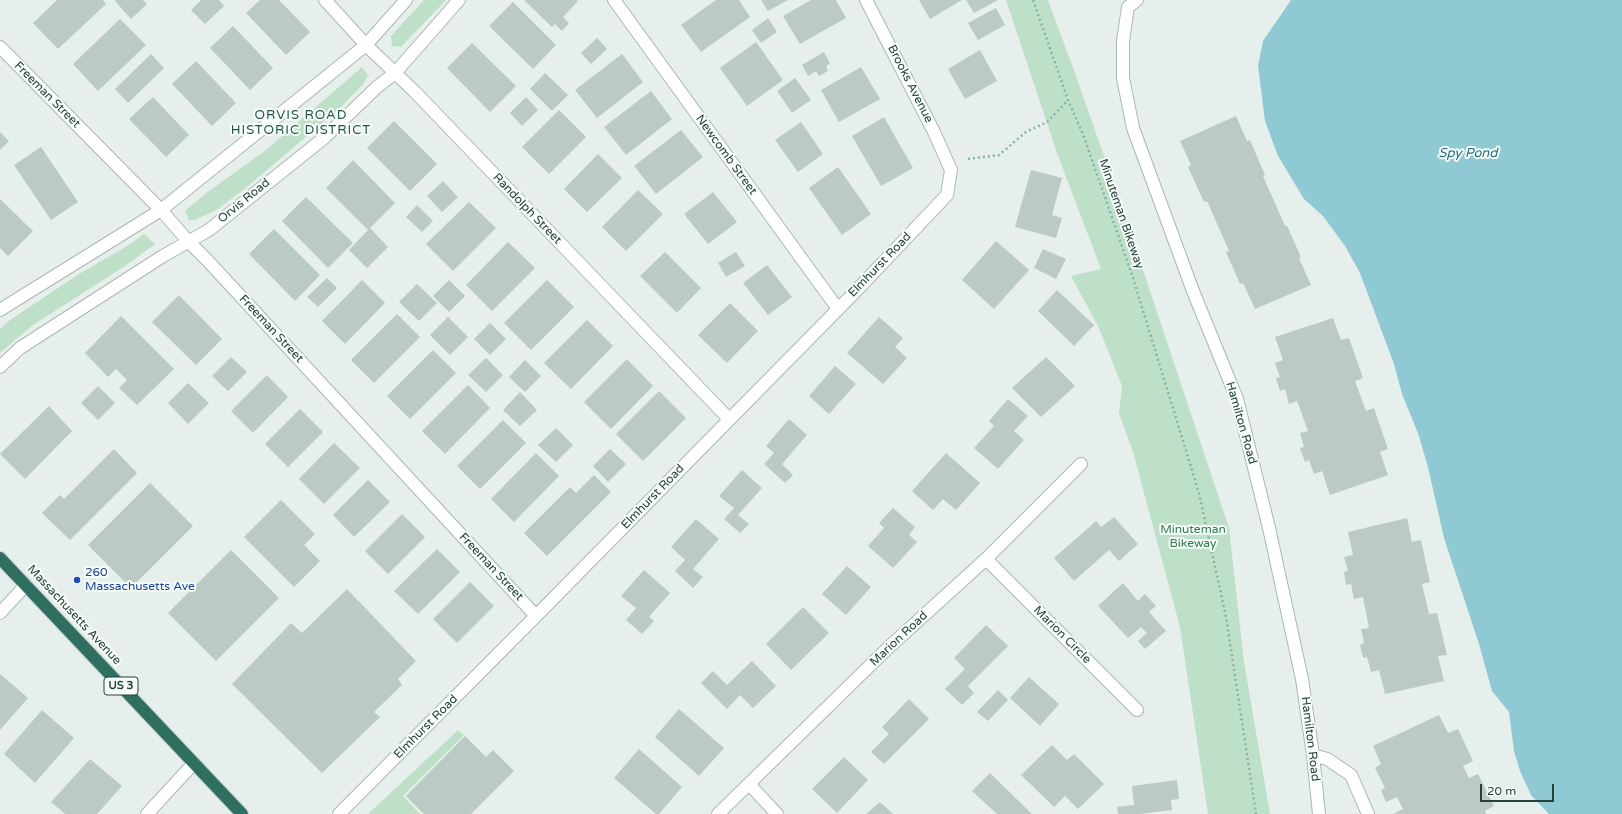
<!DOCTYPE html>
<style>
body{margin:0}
#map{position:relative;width:1622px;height:814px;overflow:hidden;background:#e6efeb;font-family:"Varela Round",sans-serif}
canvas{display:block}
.scale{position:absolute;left:1480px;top:784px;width:74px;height:18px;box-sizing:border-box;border:2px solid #24423a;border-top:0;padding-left:5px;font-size:12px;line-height:14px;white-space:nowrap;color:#24423a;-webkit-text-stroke:3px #f7fbf9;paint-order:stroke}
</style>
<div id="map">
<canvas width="1622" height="814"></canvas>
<div class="scale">20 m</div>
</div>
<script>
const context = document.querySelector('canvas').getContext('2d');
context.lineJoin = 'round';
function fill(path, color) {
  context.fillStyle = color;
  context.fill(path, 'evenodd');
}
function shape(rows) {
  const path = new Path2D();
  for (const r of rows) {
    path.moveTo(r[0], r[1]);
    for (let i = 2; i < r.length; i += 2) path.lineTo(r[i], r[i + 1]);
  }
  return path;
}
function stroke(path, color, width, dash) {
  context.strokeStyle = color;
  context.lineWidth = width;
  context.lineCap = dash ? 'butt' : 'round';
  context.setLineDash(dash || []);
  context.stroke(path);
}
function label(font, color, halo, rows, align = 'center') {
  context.font = font + ' "Varela Round",sans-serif';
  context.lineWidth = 4;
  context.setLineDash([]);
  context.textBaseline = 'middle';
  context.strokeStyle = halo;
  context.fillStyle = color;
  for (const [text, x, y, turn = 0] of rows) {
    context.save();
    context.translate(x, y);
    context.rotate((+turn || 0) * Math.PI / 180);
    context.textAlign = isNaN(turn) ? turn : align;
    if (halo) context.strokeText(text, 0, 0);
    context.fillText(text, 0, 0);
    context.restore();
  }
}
const green = shape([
 [424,0,446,0,401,47,392,46,391,36],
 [1006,0,1048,0,1075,73,1128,225,1229,528,1244,662,1270,814,1208,814,1180,627,1133,452,1119,413,1122,386,1099,328,1071,276,1101,269,1057,153],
 [362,67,368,75,364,83,340,108,248,186,218,209,195,220,189,220,185,211,209,191,266,150],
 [144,234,155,244,125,266,33,325,0,353,0,329,10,320,79,274,127,246],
 [458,730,464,735,403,796,420,814,368,814]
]);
const water = shape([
 [1291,0,1622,0,1622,814,1549,814,1531,795,1520,771,1514,751,1509,712,1492,691,1479,644,1444,538,1428,467,1418,433,1402,394,1394,364,1360,273,1345,246,1323,216,1304,199,1278,156,1265,121,1258,66,1263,41]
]);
const building = shape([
 [57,0,103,0,106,4,58,49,33,23],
 [117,0,143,0,147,4,131,19,115,1],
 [201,0,219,0,224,6,205,24,191,10],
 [260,0,279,0,310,32,286,55,246,13],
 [524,0,576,0,578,1,563,17,569,23,562,31,555,24,552,27],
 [716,0,739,0,750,17,701,52,681,25],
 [761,0,788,0,768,11],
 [811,0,836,0,846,18,800,44,783,16],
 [919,0,962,0,930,19],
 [966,0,998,0,974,13],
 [513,2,556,45,533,69,489,26],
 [996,8,1005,25,978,40,968,23],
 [768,18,777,32,761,43,752,30],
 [120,19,146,45,98,91,73,64],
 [233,26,273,68,250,90,210,48],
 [597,38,607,49,591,64,581,53],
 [756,42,783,80,747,106,720,68],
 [472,43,516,86,490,112,447,68],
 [980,50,997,81,965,99,948,69],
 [824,52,830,63,826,66,828,71,819,76,816,71,808,76,802,65],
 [151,54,164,68,128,103,115,89],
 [622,54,643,82,597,118,575,90],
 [196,61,236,103,212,126,172,84],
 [861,67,880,99,839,122,821,90],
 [545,73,568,95,552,111,530,89],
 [795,78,811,100,792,113,777,91],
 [651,91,672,119,626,155,604,127],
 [153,97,189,135,166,157,129,119],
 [526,97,538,110,522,126,510,113],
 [559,110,586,137,549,174,522,147],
 [1236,116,1247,141,1250,140,1265,175,1263,176,1285,226,1287,226,1301,257,1299,258,1311,285,1255,309,1243,283,1240,284,1226,252,1229,251,1207,201,1204,202,1188,167,1191,165,1180,141],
 [884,117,913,168,881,186,852,136],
 [394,121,437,164,410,191,367,148],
 [801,122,823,154,798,172,775,140],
 [681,130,703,157,656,194,634,166],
 [0,132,9,141,0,150],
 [41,147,78,202,51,220,14,165],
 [598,154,622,178,587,212,564,189],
 [353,160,395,203,370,228,388,247,367,268,349,250,368,230,326,188],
 [838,167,871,214,842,235,809,188],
 [1031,170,1062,178,1052,215,1062,218,1056,238,1015,227],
 [443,181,458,197,442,212,427,196],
 [638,190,663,214,626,251,602,227],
 [713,192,737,222,708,244,684,214],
 [306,197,353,243,328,268,282,221],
 [0,199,33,231,8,256,0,248],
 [469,202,496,228,453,271,426,244],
 [417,205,433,221,422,232,406,217],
 [274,229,320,275,295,301,249,254],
 [996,241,1029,270,994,309,962,280],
 [508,242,535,268,492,311,466,285],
 [1043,249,1066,259,1056,279,1034,268],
 [665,252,701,288,677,313,640,276],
 [736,252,745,266,726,277,718,263],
 [767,265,792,297,768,315,743,283],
 [327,278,337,288,318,307,307,297],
 [362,280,385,303,345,344,322,321],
 [449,280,465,296,449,312,433,296],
 [547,280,574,307,531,350,504,323],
 [417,284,437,303,419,321,399,302],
 [1057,290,1094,325,1074,346,1038,311],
 [179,295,222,339,196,365,152,322],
 [730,303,758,331,727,363,698,335],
 [397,314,420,337,374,383,351,360],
 [121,316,174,369,137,405,119,388,127,380,116,369,108,377,85,353],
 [448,317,468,337,450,355,430,335],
 [879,317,903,338,895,347,907,358,883,384,847,353],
 [1333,318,1341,340,1349,338,1363,378,1355,381,1366,411,1374,408,1388,449,1380,452,1388,475,1330,495,1322,471,1314,474,1309,460,1305,462,1300,448,1304,447,1300,433,1308,431,1297,401,1289,404,1285,389,1280,391,1276,378,1280,377,1275,363,1283,360,1275,337],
 [587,320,613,346,571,389,544,363],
 [490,323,506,339,490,355,474,339],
 [433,350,456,373,410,419,387,396],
 [231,357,247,372,228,391,212,376],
 [1046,357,1075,386,1041,417,1012,388],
 [486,358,503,375,486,392,468,375],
 [627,359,653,386,611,429,584,402],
 [525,360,541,376,525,392,509,377],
 [835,366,856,384,829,414,809,396],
 [267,375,288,397,253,433,231,411],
 [188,383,209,403,188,424,168,403],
 [468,385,490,408,445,454,422,431],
 [98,386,115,403,98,420,81,403],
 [659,391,686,418,643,461,616,434],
 [520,392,537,410,520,426,503,410],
 [1008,399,1028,416,1014,431,1024,440,998,469,974,448,994,426,989,421],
 [49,406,72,431,25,479,0,454],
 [300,409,323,432,288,467,265,444],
 [789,419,807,435,782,464,793,475,785,483,764,464,774,453,766,446],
 [503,420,526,443,480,489,457,466],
 [556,428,573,445,556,462,538,445],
 [334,443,360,468,324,504,299,479],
 [114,449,137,473,70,540,42,513,60,495,64,499],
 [610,449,626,464,608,482,593,466],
 [536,453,559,476,514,522,491,499],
 [946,453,980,483,956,510,943,499,933,510,912,491],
 [742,470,762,488,738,515,749,524,740,533,724,519,734,508,719,496],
 [594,475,611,492,547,556,524,533,570,487,576,493],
 [368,480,390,502,354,537,333,515],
 [150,483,193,526,131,588,88,545],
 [281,500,315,534,304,545,320,561,294,587,244,537],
 [893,508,915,527,909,535,917,542,893,568,868,546,884,528,879,523],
 [402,514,425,537,388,574,365,551],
 [1114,517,1138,544,1119,561,1109,550,1074,581,1054,558,1096,521,1101,527],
 [1407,518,1412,542,1421,540,1430,582,1422,584,1429,614,1437,613,1447,655,1438,656,1444,681,1385,694,1379,670,1371,672,1367,657,1363,658,1360,645,1364,643,1361,629,1369,628,1363,597,1354,599,1351,584,1346,585,1344,572,1348,571,1344,557,1353,555,1348,532],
 [696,519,719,539,693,569,703,577,693,588,675,571,685,560,671,547],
 [437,549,460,572,418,614,394,591],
 [231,550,279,598,216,661,168,613],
 [847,566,871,587,846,615,822,594],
 [644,570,670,593,649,617,654,621,642,634,626,620,636,608,621,596],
 [470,582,494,606,457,643,433,619],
 [1123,583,1138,601,1145,594,1156,606,1149,612,1166,631,1145,649,1138,641,1147,633,1141,627,1128,638,1098,606],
 [347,589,416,661,398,679,402,685,374,712,380,717,322,773,232,684,291,623,302,633],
 [803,607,829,633,791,670,766,644],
 [986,625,1008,646,968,686,974,693,962,705,945,689,965,669,954,658],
 [752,661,776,686,753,708,740,695,727,709,701,683,713,671,727,685],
 [0,674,28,698,0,730],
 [1029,677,1059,704,1040,726,1010,698],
 [998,690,1008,700,988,721,977,712],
 [909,699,929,719,884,764,871,752,889,734,882,727],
 [679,709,724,748,699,776,655,737],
 [42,710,74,738,35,783,4,754],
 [1439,715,1448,733,1458,729,1473,761,1463,766,1469,778,1478,774,1494,806,1485,811,1486,814,1393,814,1403,809,1397,797,1386,802,1381,790,1385,788,1375,768,1381,764,1373,746],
 [465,736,486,757,493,750,514,771,471,814,424,814,406,796],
 [1052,745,1067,760,1074,754,1104,784,1078,809,1065,796,1054,807,1021,775],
 [639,749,682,787,659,814,656,814,614,778],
 [844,757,868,780,837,813,812,789],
 [90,759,122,786,97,814,65,814,51,802],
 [990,773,1032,814,997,814,972,791],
 [1177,780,1179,799,1171,800,1172,810,1140,814,1118,814,1117,807,1134,805,1132,786],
 [880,802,893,814,866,814]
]);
const path = shape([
 [1033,0,1068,100,1084,137,1133,278,1199,493,1226,617,1256,814],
 [968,159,999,155,1026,132,1047,122,1068,100]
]);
const minor = shape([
 [325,0,366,45,415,92,729,419],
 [614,0,838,309],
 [1137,0,1128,7,1123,41,1123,78,1133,128,1193,291,1237,399,1269,528,1302,679,1313,755,1319,814],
 [0,47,161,210,188,241,208,261,536,616],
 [0,310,161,210,366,45,406,0],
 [0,367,20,348,163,256,209,230,324,138,377,87,395,73,459,0],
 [986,559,1137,710],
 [0,613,26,585],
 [1313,755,1327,759,1351,775,1368,814],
 [749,784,777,814],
 [147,814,194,763],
 [339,814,536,616,855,292,947,195,951,170,934,132,866,0],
 [718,814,888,648,986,559,1081,464]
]);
const highway = shape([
 [0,558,242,814]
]);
const markers = [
 [77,580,4,"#1a4fb4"]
];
const shields = [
 [121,686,34]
];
const shieldNames = [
 ["US 3",121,686]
];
const streetNames = [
 ["Brooks Avenue",910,84,63],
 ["Freeman Street",47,95,45],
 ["Newcomb Street",726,155,54],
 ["Orvis Road",244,201,-39],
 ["Randolph Street",527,209,46],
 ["Minuteman Bikeway",1121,214,71],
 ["Elmhurst Road",880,265,-46],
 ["Freeman Street",271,329,47],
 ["Hamilton Road",1241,423,74],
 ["Elmhurst Road",653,497,-46],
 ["Freeman Street",491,567,47],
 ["Massachusetts Avenue",74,615,47],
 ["Marion Circle",1062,635,45],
 ["Marion Road",899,639,-43],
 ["Elmhurst Road",426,727,-45],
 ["Hamilton Road",1310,739,83]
];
const parkNames = [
 ["Minuteman",1193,530],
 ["Bikeway",1193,544]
];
const transitNames = [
 ["260",85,573],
 ["Massachusetts Ave",85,587]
];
const neighbourhoodNames = [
 ["ORVIS ROAD",301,116],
 ["HISTORIC DISTRICT",301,131]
];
const waterNames = [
 ["Spy Pond",1468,154]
];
fill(green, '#bfe0c8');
fill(water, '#8ec9d4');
fill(building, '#bbcac4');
stroke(minor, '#a8b8b2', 14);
stroke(highway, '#c2cac8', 14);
stroke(path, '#86b3a5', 2.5, [2, 3]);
stroke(minor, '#fff', 12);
stroke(highway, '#2f6f62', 12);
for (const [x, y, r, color] of markers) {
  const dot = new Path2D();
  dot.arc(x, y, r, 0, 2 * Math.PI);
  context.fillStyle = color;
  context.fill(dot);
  stroke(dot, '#f7fbf9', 1.5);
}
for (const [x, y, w] of shields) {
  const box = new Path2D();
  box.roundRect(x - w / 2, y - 9, w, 18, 3);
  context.fillStyle = '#f7fbf9';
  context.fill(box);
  stroke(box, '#24423a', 1);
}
label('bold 11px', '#24423a', null, shieldNames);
label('12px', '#24423a', '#f7fbf9', streetNames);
label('12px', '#2d7a4b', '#f7fbf9', parkNames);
label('12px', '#164399', '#f7fbf9', transitNames, 'left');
context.letterSpacing = '1px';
label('13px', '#1f5548', '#f7fbf9', neighbourhoodNames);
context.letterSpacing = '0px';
label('italic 13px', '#1c6f80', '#f7fbf9', waterNames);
</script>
